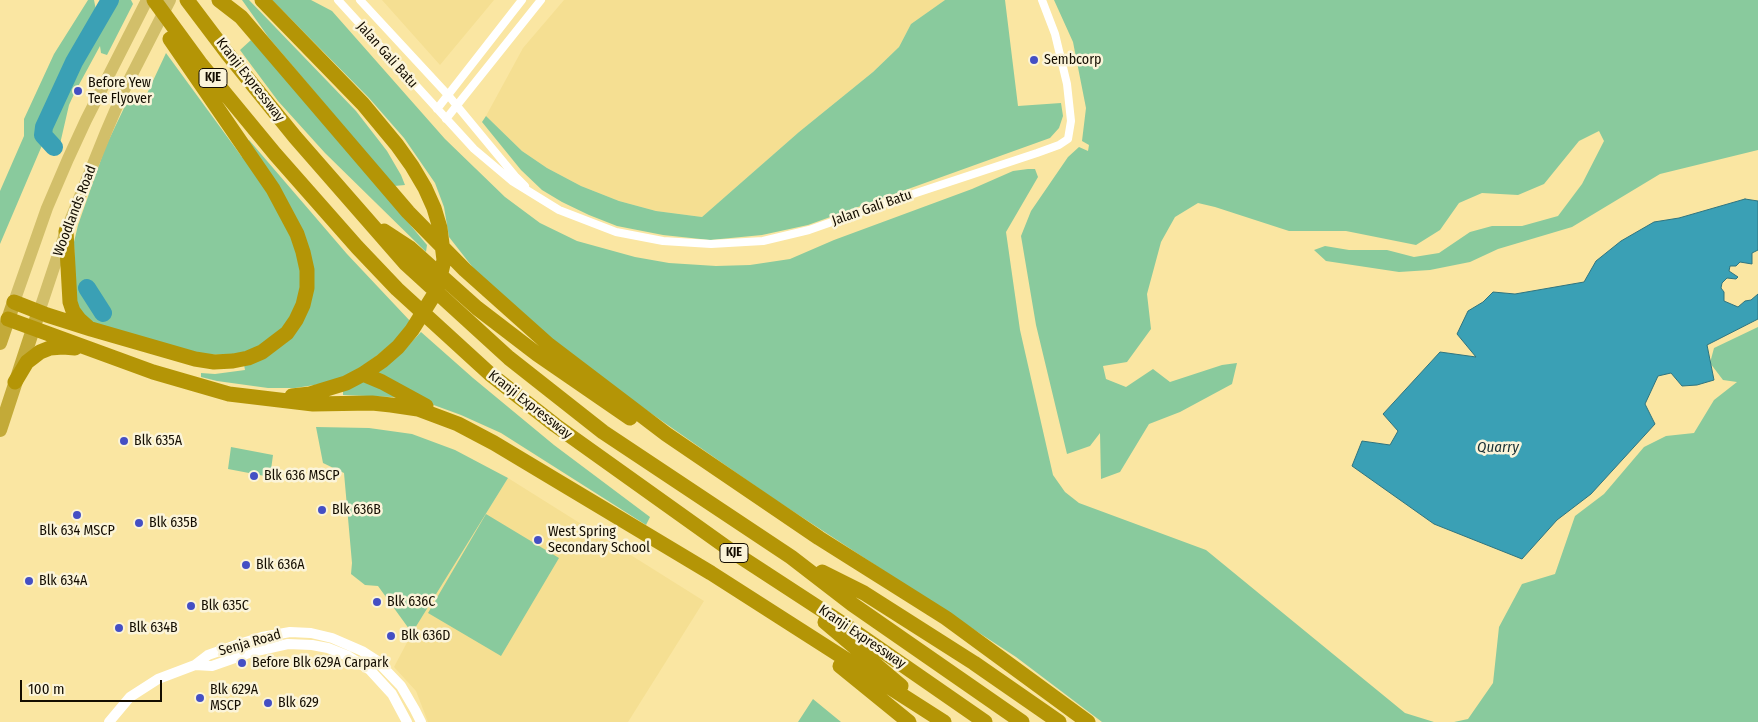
<!DOCTYPE html>
<style>
body{margin:0}
#map{position:relative;width:1758px;height:722px;overflow:hidden;background:#fae6a2;font-family:"Fira Sans Condensed",sans-serif}
canvas{display:block}
.scale{position:absolute;left:20px;top:680px;width:142px;height:22px;box-sizing:border-box;border:2px solid #140d00;border-top:0;padding-left:6px;font-size:15px;line-height:18px;white-space:nowrap;color:#140d00;-webkit-text-stroke:4px #fbf4d9;paint-order:stroke}
</style>
<div id="map">
<canvas width="1758" height="722"></canvas>
<div class="scale">100 m</div>
</div>
<script>
const context = document.querySelector('canvas').getContext('2d');
context.lineJoin = 'round';
function fill(path, color) {
  context.fillStyle = color;
  context.fill(path, 'evenodd');
}
function shape(rows) {
  const path = new Path2D();
  for (const r of rows) {
    path.moveTo(r[0], r[1]);
    for (let i = 2; i < r.length; i += 2) path.lineTo(r[i], r[i + 1]);
  }
  return path;
}
function stroke(path, color, width, dash) {
  context.strokeStyle = color;
  context.lineWidth = width;
  context.lineCap = dash ? 'butt' : 'round';
  context.setLineDash(dash || []);
  context.stroke(path);
}
function label(font, color, halo, rows, align = 'center') {
  context.font = font + ' "Fira Sans Condensed",sans-serif';
  context.lineWidth = 5;
  context.setLineDash([]);
  context.textBaseline = 'middle';
  context.strokeStyle = halo;
  context.fillStyle = color;
  for (const [text, x, y, turn = 0] of rows) {
    context.save();
    context.translate(x, y);
    context.rotate((+turn || 0) * Math.PI / 180);
    context.textAlign = isNaN(turn) ? turn : align;
    if (halo) context.strokeText(text, 0, 0);
    context.fillText(text, 0, 0);
    context.restore();
  }
}
const built = shape([
 [382,0,494,0,440,65],
 [564,0,945,0,911,24,899,47,873,72,799,132,702,217,656,211,619,201,581,186,547,168,522,151,486,116,523,48],
 [508,478,704,601,628,722,428,722,416,691,394,667,412,633]
]);
const green = shape([
 [88,0,94,0,96,10,66,62,39,122,38,137,43,143,0,244,0,191,24,136,24,119,54,54],
 [114,0,131,0,133,4,107,55,101,53,100,46,75,92,69,105,60,144,48,129,48,123,77,63],
 [242,0,249,0,356,111,387,151,401,175,405,185,394,186,269,38],
 [272,0,311,0,332,11,445,139,505,197,540,223,577,241,635,257,669,263,716,266,750,265,790,259,834,240,972,189,1013,171,1028,169,1035,169,1038,177,1006,232,1020,330,1053,475,1065,492,1079,503,1206,550,1405,713,1434,722,1102,722,1016,657,771,497,616,389,546,336,474,269,449,237,444,207,435,183,404,138,369,98],
 [945,0,1005,0,1018,106,1061,103,1063,116,1059,128,1050,138,808,225,762,235,710,240,663,235,617,226,589,215,562,202,542,190,521,170,482,122,486,116,522,151,547,168,581,186,619,201,656,211,702,217,799,132,873,72,899,47,911,24],
 [1054,0,1758,0,1758,150,1660,174,1572,227,1498,249,1470,262,1430,270,1399,272,1326,261,1314,250,1325,246,1349,250,1387,250,1414,257,1439,253,1470,232,1492,226,1522,226,1558,216,1582,184,1604,141,1599,131,1579,141,1544,184,1518,195,1482,193,1459,203,1440,230,1416,245,1346,231,1289,231,1215,207,1198,203,1175,217,1161,242,1147,294,1151,329,1127,362,1103,366,1106,379,1126,387,1153,369,1170,382,1222,365,1237,363,1232,384,1180,412,1149,424,1120,472,1101,479,1100,433,1090,446,1067,454,1036,325,1021,236,1031,211,1068,157,1079,147,1088,151,1089,145,1082,141,1086,108,1073,42],
 [251,40,295,87,427,245,426,252,325,153,278,101,240,50],
 [166,53,242,157,247,142,249,140,347,254,411,322,406,331,379,354,361,367,343,377,321,384,295,388,268,388,217,381,201,377,201,373,215,374,245,370,242,354,198,355,87,321,76,307,74,242,78,225,105,148,124,108,134,95,144,100],
 [1758,327,1758,722,1454,722,1468,719,1493,683,1499,627,1522,584,1555,574,1575,516,1604,494,1644,447,1666,436,1694,433,1714,400,1737,382,1723,380,1710,363,1714,348],
 [421,332,473,378,554,445,650,517,646,525,501,433,461,415,420,400,391,397,343,395,343,390,402,352],
 [316,427,369,428,412,434,455,450,508,478,412,633,378,586,365,585,351,574,352,563,344,473,323,463],
 [231,447,273,455,270,477,228,469],
 [486,514,559,558,501,656,428,613],
 [813,699,841,722,798,722]
]);
const water = shape([
 [1745,199,1758,201,1758,250,1752,253,1752,264,1740,262,1736,266,1730,266,1729,271,1738,277,1736,279,1727,278,1722,283,1721,288,1724,292,1724,301,1738,307,1745,301,1751,300,1758,294,1758,319,1707,345,1714,380,1697,385,1682,386,1671,373,1658,376,1645,404,1655,424,1591,494,1557,520,1522,559,1434,524,1352,466,1362,441,1390,445,1398,431,1383,414,1440,352,1476,357,1457,334,1468,311,1483,302,1493,292,1515,294,1584,282,1596,261,1621,241,1654,222,1679,218,1745,199]
]);
const river = shape([
 [54,147,43,135,44,127,74,62,110,0],
 [87,288,103,313]
]);
const minor = shape([
 [338,0,474,149,512,181,559,210,616,232,663,241,711,244,763,241,809,230,883,204,1037,153,1059,145,1068,139,1071,121,1067,84,1055,34,1042,0],
 [360,0,448,95,515,176,525,186],
 [437,109,522,0],
 [446,119,541,0]
]);
const tertiary = shape([
 [195,665,212,666,252,652,288,644,312,645,328,648,348,656,370,670,392,694,407,722],
 [109,722,130,697,158,679,195,665,208,655,239,644,262,637,290,632,311,633,332,638,362,651,376,660,401,686,415,710,421,722]
]);
const primary = shape([
 [14,302,47,208,68,159,86,120,147,0],
 [39,312,66,231,106,132,124,90,170,0]
]);
const trunk = shape([
 [0,343,14,302],
 [0,430,37,317]
]);
const motorway = shape([
 [154,0,200,63,275,154,357,247,397,289,490,374,555,425,733,552,848,627,985,722],
 [187,0,227,53,295,137,406,264,509,358,603,432,791,557,852,604,1022,722],
 [219,0,241,17,408,212,465,270,549,345,666,434,819,538,946,618,1088,722],
 [262,0,363,104,397,145,412,166,425,188,434,208,440,228,444,260,437,290,412,330,398,347,382,361,363,374,346,383,310,394,292,396],
 [66,231,70,302,73,311,79,319,88,327],
 [384,231,410,248,477,308,537,354,630,418],
 [14,302,47,315,91,329,195,359,214,362,233,361,248,358,262,352,287,333,296,320,303,305,307,288,307,270,303,252,297,234,273,189,170,39],
 [8,319,153,372,229,394,313,404,372,403,391,405,418,409,458,424,494,443,711,573,944,722],
 [363,374,382,382,426,406],
 [15,382,27,362,40,352,50,348,63,347,75,348],
 [822,572,864,593,974,663,1059,722],
 [825,622,901,686],
 [840,666,909,722]
]);
const markers = [
 [1034,60,5,"#444fc4"],
 [78,91,5,"#444fc4"],
 [124,441,5,"#444fc4"],
 [254,476,5,"#444fc4"],
 [322,510,5,"#444fc4"],
 [77,515,5,"#444fc4"],
 [139,523,5,"#444fc4"],
 [538,540,5,"#444fc4"],
 [246,565,5,"#444fc4"],
 [29,581,5,"#444fc4"],
 [377,602,5,"#444fc4"],
 [191,606,5,"#444fc4"],
 [119,628,5,"#444fc4"],
 [391,636,5,"#444fc4"],
 [242,663,5,"#444fc4"],
 [200,698,5,"#444fc4"],
 [268,703,5,"#444fc4"]
];
const shields = [
 [213,78,28],
 [734,553,28]
];
const shieldNames = [
 ["KJE",213,78],
 ["KJE",734,553]
];
const streetNames = [
 ["Jalan Gali Batu",387,55,48],
 ["Kranji Expressway",250,80,52],
 ["Jalan Gali Batu",872,208,-19],
 ["Woodlands Road",75,211,-69],
 ["Kranji Expressway",530,405,38],
 ["Kranji Expressway",862,637,34],
 ["Senja Road",250,643,-16]
];
const poiNames = [
 ["Sembcorp",1044,60],
 ["Before Yew",88,83],
 ["Tee Flyover",88,99],
 ["Blk 635A",134,441],
 ["Blk 636 MSCP",264,476],
 ["Blk 636B",332,510],
 ["Blk 635B",149,523],
 ["Blk 634 MSCP",77,531,"center"],
 ["West Spring",548,532],
 ["Secondary School",548,548],
 ["Blk 636A",256,565],
 ["Blk 634A",39,581],
 ["Blk 636C",387,602],
 ["Blk 635C",201,606],
 ["Blk 634B",129,628],
 ["Blk 636D",401,636],
 ["Before Blk 629A Carpark",252,663],
 ["Blk 629A",210,690],
 ["MSCP",210,706],
 ["Blk 629",278,703]
];
const waterNames = [
 ["Quarry",1498,448]
];
fill(built, '#f5df92');
fill(green, '#89ca9d');
fill(water, '#3aa0b5');
stroke(water, '#2f747f', 1);
stroke(river, '#3aa0b5', 18);
stroke(minor, '#fff', 8);
stroke(tertiary, '#fff', 10);
stroke(primary, '#d2bf6a', 12);
stroke(trunk, '#c3aa38', 14);
stroke(motorway, '#b49506', 15);
for (const [x, y, r, color] of markers) {
  const dot = new Path2D();
  dot.arc(x, y, r, 0, 2 * Math.PI);
  context.fillStyle = color;
  context.fill(dot);
  stroke(dot, '#fbf4d9', 2);
}
for (const [x, y, w] of shields) {
  const box = new Path2D();
  box.roundRect(x - w / 2, y - 9.5, w, 19, 4);
  context.fillStyle = '#fbf4d9';
  context.fill(box);
  stroke(box, '#140d00', 1);
}
label('bold 12px', '#140d00', null, shieldNames);
label('14px', '#140d00', '#fbf4d9', streetNames);
label('14px', '#140d00', '#fbf4d9', poiNames, 'left');
label('italic 15px', '#182f34', '#fbf4d9', waterNames);
</script>
